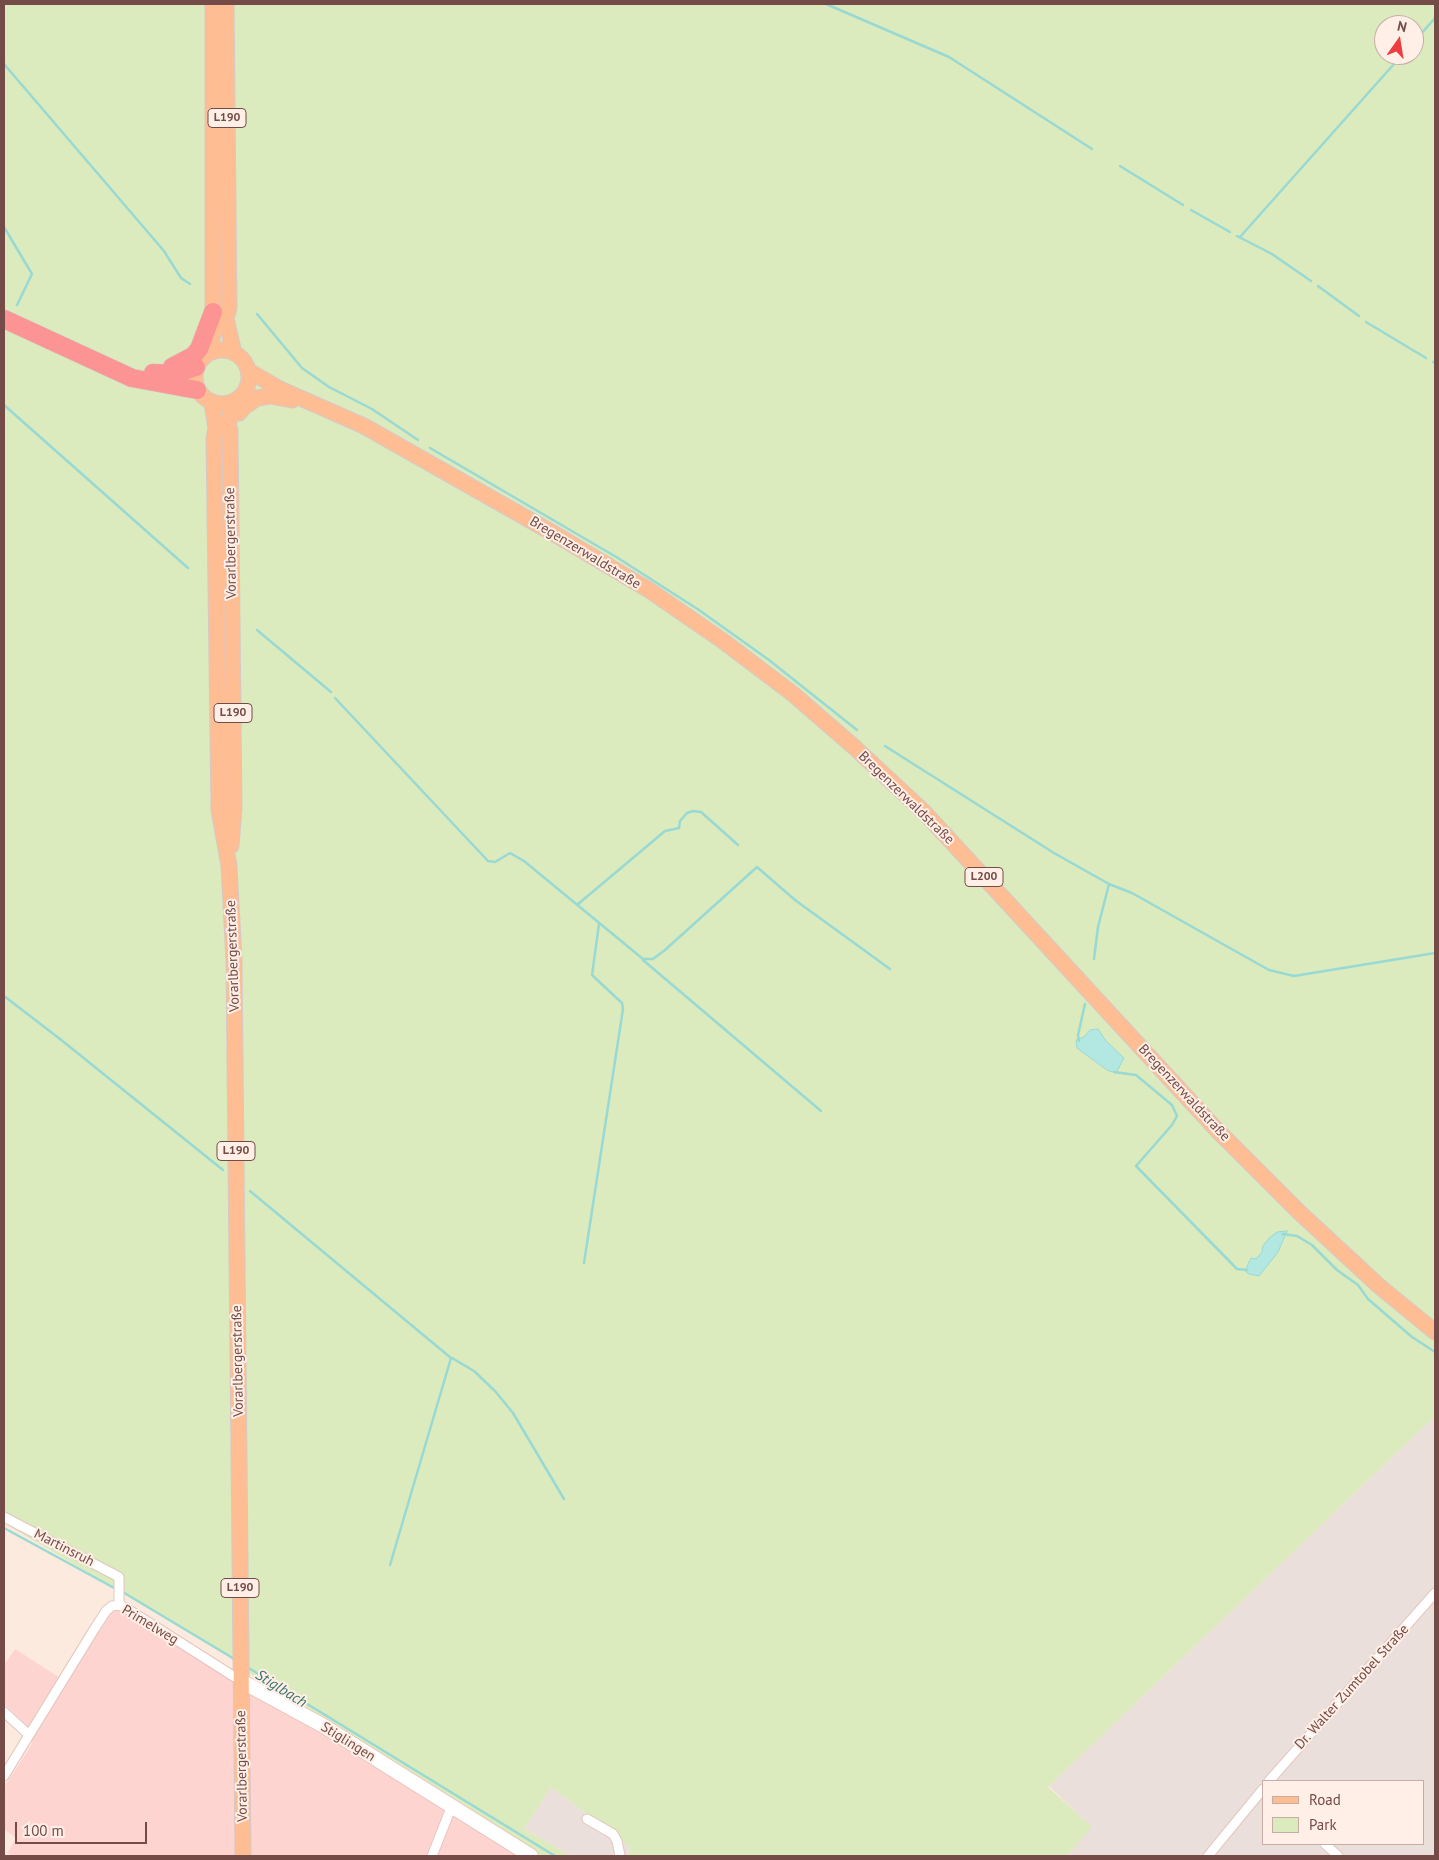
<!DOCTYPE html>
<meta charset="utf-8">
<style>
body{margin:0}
#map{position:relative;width:1439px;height:1860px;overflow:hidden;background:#fdeadf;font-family:"PT Sans",sans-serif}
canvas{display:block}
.frame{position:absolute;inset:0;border:5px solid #744b46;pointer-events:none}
.legend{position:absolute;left:1262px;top:1780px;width:162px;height:65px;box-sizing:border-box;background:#ffefe6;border:1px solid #c7ada6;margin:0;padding:6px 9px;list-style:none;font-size:15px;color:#744b46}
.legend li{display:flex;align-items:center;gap:10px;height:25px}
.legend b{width:25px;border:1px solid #c7ada6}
.north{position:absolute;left:1374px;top:15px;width:50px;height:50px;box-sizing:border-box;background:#ffefe6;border:1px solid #c7ada6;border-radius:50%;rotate:13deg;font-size:14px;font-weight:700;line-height:20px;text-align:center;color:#744b46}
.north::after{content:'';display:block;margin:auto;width:18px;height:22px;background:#ee3d40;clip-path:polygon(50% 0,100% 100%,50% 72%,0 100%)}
.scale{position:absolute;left:15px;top:1822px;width:132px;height:22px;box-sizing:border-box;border:2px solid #744b46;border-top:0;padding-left:6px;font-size:15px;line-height:18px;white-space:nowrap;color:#744b46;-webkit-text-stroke:4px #ffefe6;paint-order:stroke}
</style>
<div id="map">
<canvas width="1439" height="1860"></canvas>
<div class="frame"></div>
<ul class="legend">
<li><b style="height:6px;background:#ffbd94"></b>Road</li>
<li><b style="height:14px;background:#dbebbd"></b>Park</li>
</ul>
<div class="north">N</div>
<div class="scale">100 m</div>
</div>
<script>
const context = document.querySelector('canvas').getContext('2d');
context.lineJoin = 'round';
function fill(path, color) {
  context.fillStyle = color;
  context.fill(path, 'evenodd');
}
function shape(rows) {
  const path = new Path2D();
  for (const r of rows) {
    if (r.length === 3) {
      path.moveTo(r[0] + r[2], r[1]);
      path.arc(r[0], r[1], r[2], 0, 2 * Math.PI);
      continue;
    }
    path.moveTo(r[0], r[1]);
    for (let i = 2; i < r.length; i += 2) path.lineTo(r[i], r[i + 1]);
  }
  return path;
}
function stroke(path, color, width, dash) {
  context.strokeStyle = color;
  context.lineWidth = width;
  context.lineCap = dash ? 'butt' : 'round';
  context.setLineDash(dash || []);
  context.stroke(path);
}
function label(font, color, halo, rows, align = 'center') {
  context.font = font + ' "PT Sans",sans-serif';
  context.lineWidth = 4;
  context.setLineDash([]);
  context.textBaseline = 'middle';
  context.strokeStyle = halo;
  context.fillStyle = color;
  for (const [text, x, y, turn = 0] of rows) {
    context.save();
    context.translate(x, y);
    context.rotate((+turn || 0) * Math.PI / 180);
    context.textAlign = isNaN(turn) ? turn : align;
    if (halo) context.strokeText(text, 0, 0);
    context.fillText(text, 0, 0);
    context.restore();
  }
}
const commercial = shape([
 [115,1608,227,1677,268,1697,522,1856,13,1856,7,1853,16,1838,4,1829,4,1787,32,1744,25,1724,4,1704,4,1665,15,1649,57,1676,67,1679,98,1629]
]);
const industrial = shape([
 [1435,1416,1435,1856,1067,1856,1091,1827,1049,1786],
 [1263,1781,1423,1781,1423,1844,1263,1844],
 [551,1787,630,1847,627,1856,571,1856,524,1829]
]);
const green = shape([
 [4,4,1435,4,1435,1416,1048,1787,1092,1827,1067,1856,628,1856,630,1847,551,1787,524,1829,571,1856,541,1856,456,1800,256,1678,221,1651,4,1523],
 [1384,25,1414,25,1414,55,1384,55]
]);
const water = shape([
 [1098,1029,1106,1041,1124,1058,1116,1073,1107,1070,1077,1048,1076,1040,1084,1037,1090,1030,1098,1029],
 [1287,1231,1278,1252,1259,1276,1249,1274,1245,1271,1251,1258,1256,1259,1262,1252,1263,1246,1269,1238,1277,1232,1287,1231]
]);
const stream = shape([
 [826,4,949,57,1092,149],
 [1414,42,1435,18],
 [4,64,164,251,181,278,190,284],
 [1120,166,1183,205],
 [1191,210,1230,232],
 [4,227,32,274,17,305],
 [1237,236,1272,254,1311,281],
 [1240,237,1402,55],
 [1318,286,1359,316],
 [257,314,302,368,329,387,372,409,418,440],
 [1366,322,1426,358],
 [1433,362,1435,363],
 [4,405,188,568],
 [430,448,618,558,699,610,769,660,857,730],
 [257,630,331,692],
 [335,698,488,861,495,862,510,853,524,861,643,959,653,959,665,950,757,867,795,900,890,969],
 [885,746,1054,853,1109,884,1098,927,1094,959],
 [1109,884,1132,893,1269,970,1294,976,1435,953],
 [577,905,665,831,679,828,680,821,687,813,693,811,701,812,738,845],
 [643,960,821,1111],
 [4,996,60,1039,223,1170],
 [1079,1041,1078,1035,1085,1004],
 [1114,1072,1136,1075,1172,1105,1177,1116,1172,1125,1136,1166,1237,1269,1247,1270],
 [250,1191,451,1358,390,1565],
 [1283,1234,1297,1236,1312,1245,1337,1270,1358,1285,1368,1299,1412,1337,1435,1352],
 [584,1263,623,1009,622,1003,592,975,599,924],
 [452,1358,474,1371,495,1391,513,1413,564,1499],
 [4,1528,116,1589],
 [121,1591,236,1660],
 [247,1667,555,1856]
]);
const minor = shape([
 [4,1517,119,1577,119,1605],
 [4,1712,28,1734],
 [4,1776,95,1628,106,1611,112,1606,119,1605,126,1608,241,1681],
 [1269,1781,1435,1593],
 [587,1819,613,1834,617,1841,620,1856],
 [1325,1844,1338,1856],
 [432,1856,451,1808],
 [1208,1856,1263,1789]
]);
const secondary = shape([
 [241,1681,322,1725,531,1856]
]);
const primary = shape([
 [226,4,229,308,226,319,234,353],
 [222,377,27],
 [210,352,215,321,213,312,213,4],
 [249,371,280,389,364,426,558,536,649,590,723,641,793,694,853,746,924,812,1216,1129,1298,1211,1379,1286,1435,1332],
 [212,403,216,429,214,437,219,810,229,866,234,961,243,1856],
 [239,413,244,407,257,398,270,396,292,400],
 [231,846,234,808,230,430,228,425,234,401]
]);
const motorway = shape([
 [4,319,132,378,197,390],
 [172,367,193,356,199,349,213,312],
 [153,373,174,374,196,367]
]);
const shields = [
 [227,118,38],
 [233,713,38],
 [984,877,38],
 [236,1151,38],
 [240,1588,38]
];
const shieldNames = [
 ["L190",227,118],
 ["L190",233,713],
 ["L200",984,877],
 ["L190",236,1151],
 ["L190",240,1588]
];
const streetNames = [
 ["Vorarlbergerstraße",231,543,-91],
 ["Bregenzerwaldstraße",585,553,31],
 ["Bregenzerwaldstraße",906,798,44],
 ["Vorarlbergerstraße",233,956,-92],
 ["Bregenzerwaldstraße",1184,1093,47],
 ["Vorarlbergerstraße",238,1361,-91],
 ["Martinsruh",64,1548,27],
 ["Primelweg",150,1625,31],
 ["Dr. Walter Zumtobel Straße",1352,1687,-48],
 ["Stiglingen",348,1742,32],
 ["Vorarlbergerstraße",242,1766,-91]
];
const waterNames = [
 ["Stiglbach",281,1689,32]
];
fill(commercial, '#fed4d1');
fill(industrial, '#ebdfdb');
fill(green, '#dbebbd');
fill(water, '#b3e7e2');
stroke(water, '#99d9d4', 1);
stroke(stream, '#99d9d4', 2.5);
stroke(minor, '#e3c6bd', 11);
stroke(secondary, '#e9c5ba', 16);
stroke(primary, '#d5c9c8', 17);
stroke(motorway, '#d5c9c8', 19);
stroke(minor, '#fff', 9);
stroke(secondary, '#fff', 14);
stroke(primary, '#ffbd94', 15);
stroke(motorway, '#fb9492', 18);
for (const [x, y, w] of shields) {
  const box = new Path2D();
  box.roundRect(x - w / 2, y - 9.5, w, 19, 4);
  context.fillStyle = '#ffefe6';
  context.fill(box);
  stroke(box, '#744b46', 1);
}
label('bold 12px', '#744b46', null, shieldNames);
label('14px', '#744b46', '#ffefe6', streetNames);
label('italic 15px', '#377470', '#ffefe6', waterNames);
</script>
